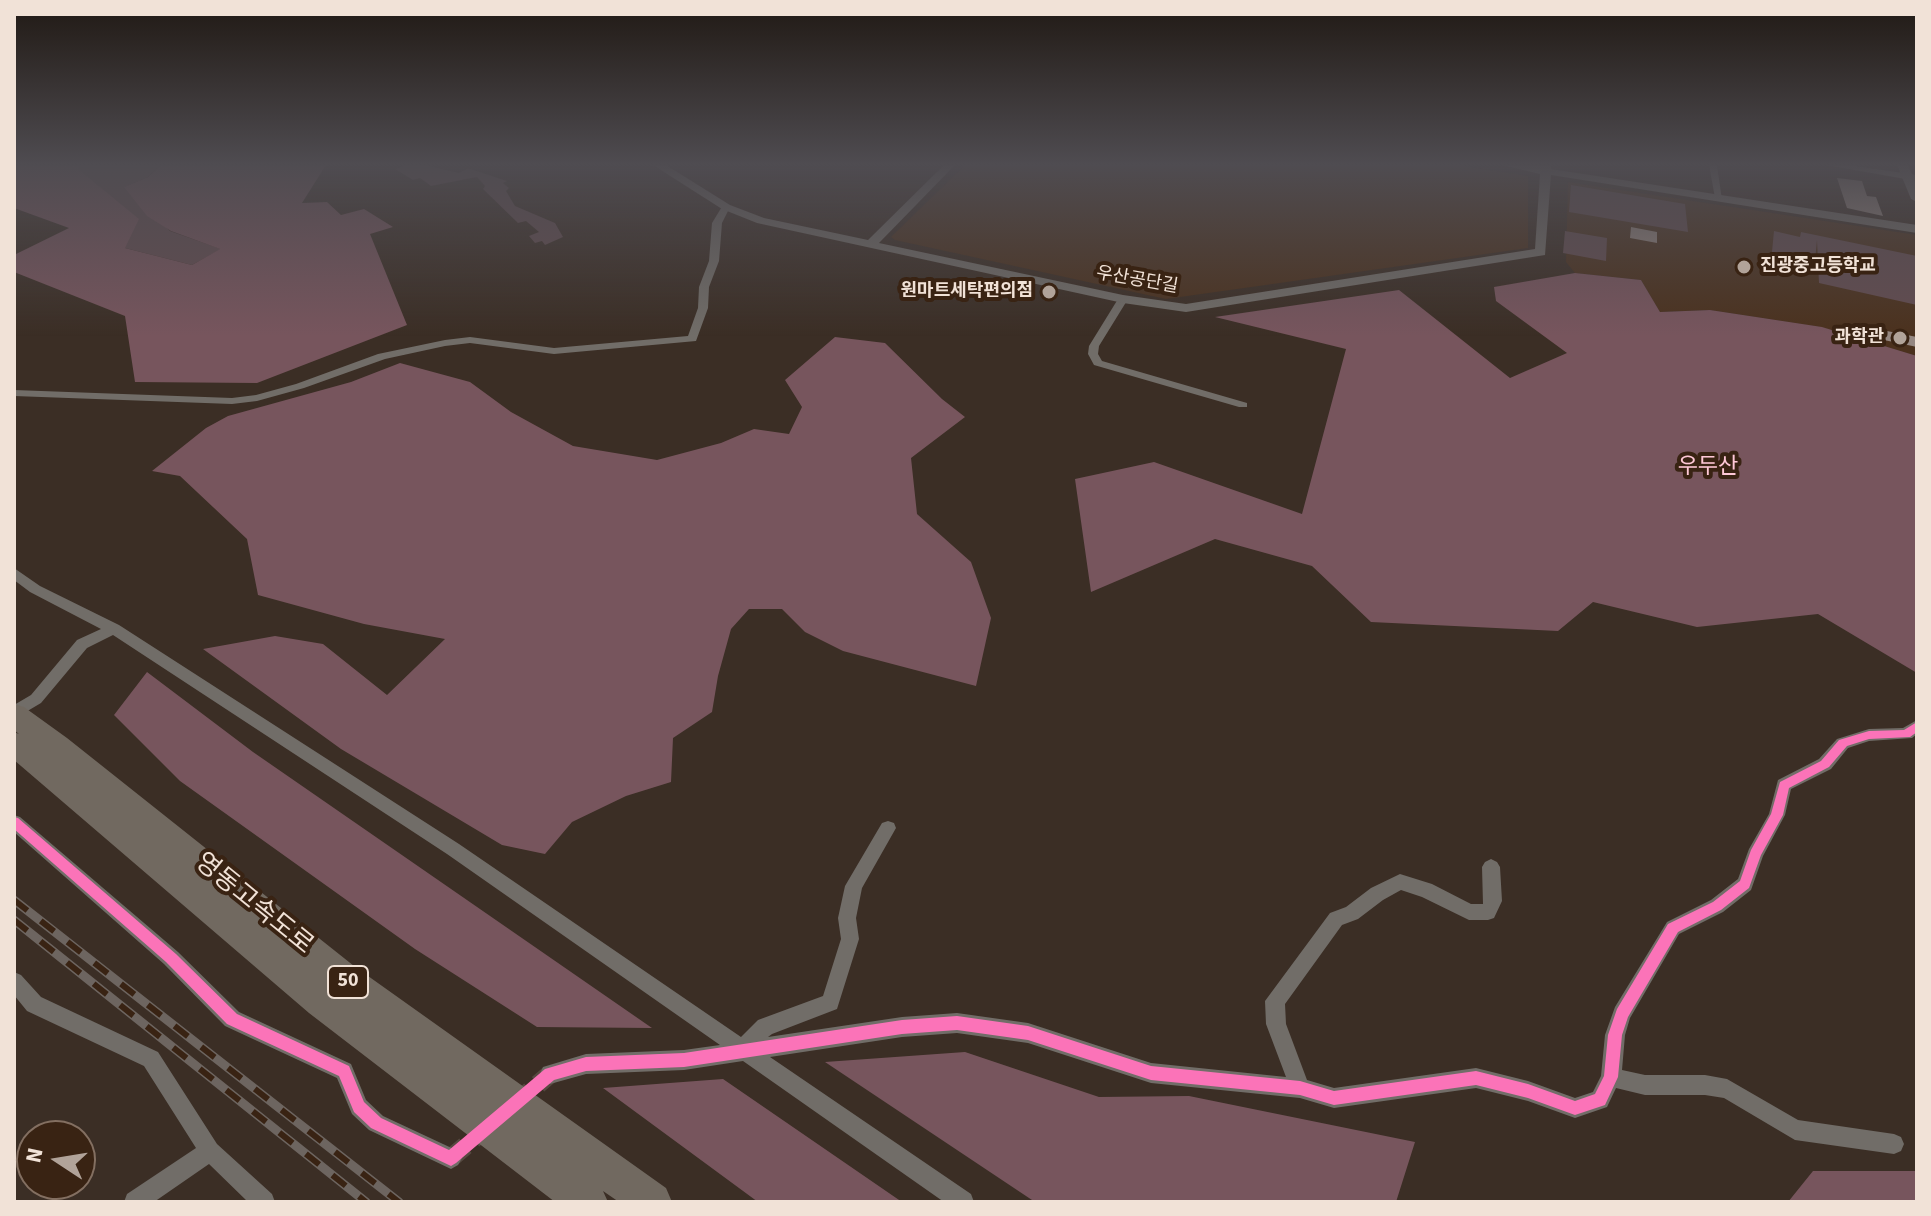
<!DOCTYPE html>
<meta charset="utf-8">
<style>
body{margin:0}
#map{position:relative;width:1931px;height:1216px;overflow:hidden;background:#3b2e25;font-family:"Source Sans 3",sans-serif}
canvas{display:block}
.frame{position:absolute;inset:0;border:16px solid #f1e2d7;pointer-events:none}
.north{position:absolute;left:16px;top:1120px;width:80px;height:80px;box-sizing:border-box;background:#392313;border:2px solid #836f61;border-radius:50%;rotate:282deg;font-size:22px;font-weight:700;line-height:32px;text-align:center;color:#f1e2d7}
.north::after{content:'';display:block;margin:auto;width:28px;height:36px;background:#b1a399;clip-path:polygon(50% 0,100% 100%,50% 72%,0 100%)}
</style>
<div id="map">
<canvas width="1931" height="1216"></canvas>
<div class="frame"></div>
<div class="north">N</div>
</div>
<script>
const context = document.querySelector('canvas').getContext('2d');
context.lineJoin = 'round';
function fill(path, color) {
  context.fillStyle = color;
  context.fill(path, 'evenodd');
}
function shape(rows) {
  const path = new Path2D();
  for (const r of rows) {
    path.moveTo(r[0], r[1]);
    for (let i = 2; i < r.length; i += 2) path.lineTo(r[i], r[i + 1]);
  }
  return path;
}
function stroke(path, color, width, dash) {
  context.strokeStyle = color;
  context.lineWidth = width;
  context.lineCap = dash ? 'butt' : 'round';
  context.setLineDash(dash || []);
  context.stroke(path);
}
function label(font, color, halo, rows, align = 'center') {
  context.font = font + ' "Source Sans 3","Noto Sans KR",sans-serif';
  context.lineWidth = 8;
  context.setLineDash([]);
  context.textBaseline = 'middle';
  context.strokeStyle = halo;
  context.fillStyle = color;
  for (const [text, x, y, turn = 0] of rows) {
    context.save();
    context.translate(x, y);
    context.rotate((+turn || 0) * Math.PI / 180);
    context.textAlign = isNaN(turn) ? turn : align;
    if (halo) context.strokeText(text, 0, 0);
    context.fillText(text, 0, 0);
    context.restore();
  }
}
const built = shape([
 [965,165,1458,165,1528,176,1528,248,1166,299,895,240,891,237],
 [1568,182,1917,235,1917,356,1821,327,1710,310,1660,312,1641,280,1575,273,1566,262]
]);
const green = shape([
 [81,165,161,165,148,177,125,187,170,231,221,249,192,265,125,248,105,192,77,169],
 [406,165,426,165,459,173,468,168,507,181,503,183,509,188,506,191,515,206,555,223,563,237,545,245,542,241,535,243,529,236,539,232,526,221,518,223,483,189,485,186,477,177,431,186,420,178,413,180,395,169],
 [1571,185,1685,204,1688,232,1569,212],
 [1565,231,1607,238,1606,261,1563,253],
 [1774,231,1800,237,1801,232,1917,256,1917,305,1819,283,1817,240,1814,272,1771,262]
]);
const forest = shape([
 [14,165,81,165,78,169,139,219,125,248,192,265,220,249,171,231,147,216,124,187,148,177,161,165,326,165,302,203,327,202,341,215,364,209,393,227,370,234,407,325,257,383,135,382,125,316,14,272,14,255,69,228,14,208],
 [1575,273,1641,280,1660,312,1710,310,1822,327,1917,356,1917,673,1818,614,1697,627,1593,602,1558,631,1371,622,1312,566,1215,539,1091,592,1075,479,1154,462,1302,514,1346,349,1215,317,1399,290,1510,378,1567,353,1496,301,1494,287],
 [835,337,885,343,942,399,965,417,911,458,917,514,971,562,991,618,976,686,843,651,805,632,782,609,749,609,731,629,718,676,712,712,673,738,671,782,626,796,572,822,545,854,502,845,341,749,203,649,275,636,323,644,387,695,445,639,364,624,258,595,247,539,180,476,152,471,206,428,228,416,351,382,400,363,470,382,511,412,573,446,657,460,721,443,754,429,789,434,802,407,785,380],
 [147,672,253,752,652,1028,537,1027,415,949,180,781,114,715],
 [965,1052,1099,1097,1189,1096,1415,1142,1396,1202,1035,1202,825,1062],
 [723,1079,902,1202,758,1202,603,1088],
 [1813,1171,1917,1171,1917,1202,1788,1202]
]);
const building = shape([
 [1837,178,1862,181,1867,196,1876,197,1883,216,1847,208],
 [1631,227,1657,232,1657,243,1630,238],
 [1882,330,1917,337,1917,347,1884,340]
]);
const minorTunnel = shape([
 [516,1103,550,1074],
 [451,1158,485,1129]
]);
const minor = shape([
 [1709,165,1717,165,1722,200,1715,198,1709,165],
 [1825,165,1849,165,1917,175,1917,181,1825,165],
 [723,205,730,207,722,223,719,261,709,287,708,308,696,341,554,354,470,343,445,346,385,359,304,388,257,401,232,404,14,396,14,390,232,398,256,395,296,384,378,354,445,340,470,337,554,348,688,336,698,308,699,287,709,261,712,223,723,205],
 [1123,296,1128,299,1099,346,1098,354,1102,361,1247,403,1247,407,1239,407,1094,365,1088,354,1089,346,1118,299,1123,296],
 [14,568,40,586,119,625,459,844,741,1037,758,1020,823,996,841,939,838,918,845,886,882,823,888,821,894,823,896,828,862,888,856,918,859,939,837,1009,772,1034,768,1037,902,1017,957,1013,1028,1023,1151,1063,1286,1077,1266,1024,1265,1001,1330,913,1346,907,1371,888,1400,874,1432,884,1471,904,1483,904,1482,867,1485,862,1491,859,1497,862,1500,867,1502,901,1494,918,1488,920,1469,920,1422,897,1401,890,1383,900,1358,919,1342,925,1285,1004,1286,1024,1307,1080,1334,1088,1476,1068,1528,1081,1575,1098,1593,1092,1601,1076,1605,1035,1615,1007,1667,922,1711,900,1738,879,1749,849,1769,814,1778,780,1819,759,1837,739,1869,729,1903,728,1917,720,1917,734,1912,738,1869,741,1848,748,1831,769,1791,789,1785,815,1763,856,1751,890,1723,912,1679,934,1630,1018,1625,1035,1622,1070,1645,1075,1705,1075,1727,1079,1798,1120,1894,1134,1901,1137,1904,1144,1901,1151,1894,1154,1795,1140,1724,1098,1705,1095,1645,1095,1616,1088,1607,1107,1575,1118,1528,1101,1476,1088,1334,1108,1300,1098,1151,1083,1028,1043,957,1033,902,1037,770,1057,971,1194,974,1202,944,1202,743,1061,684,1070,586,1074,550,1084,543,1081,540,1074,543,1067,586,1054,684,1050,720,1045,447,854,113,635,87,648,41,703,14,719,14,705,31,695,77,640,101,629,30,592,14,580,14,568],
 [14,815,20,817,178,952,239,1012,351,1064,366,1100,383,1116,458,1151,462,1158,458,1165,451,1169,369,1130,352,1114,337,1078,225,1026,164,964,14,832,14,815],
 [14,972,21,975,41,997,158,1052,217,1144,272,1194,275,1202,248,1202,209,1164,154,1202,124,1202,127,1194,196,1148,144,1066,27,1011,14,995,14,972]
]);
const tertiary = shape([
 [653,165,666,165,730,205,764,218,868,240,944,165,955,165,879,243,1123,295,1186,304,1535,249,1540,174,1501,165,1551,165,1551,169,1917,225,1917,233,1551,175,1545,255,1186,312,1123,303,757,223,722,209,653,165],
 [1897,165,1908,165,1917,186,1917,202,1911,199,1897,165]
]);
const motorway = shape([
 [14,704,24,707,67,738,354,966,666,1188,672,1202,619,1202,603,1191,608,1202,555,1202,309,1013,14,760,14,732,19,734,14,730,14,704]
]);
const rail = shape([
 [14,900,399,1202],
 [14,920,366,1202]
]);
const cycleway = shape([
 [1917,722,1917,732,1910,737,1869,739,1847,746,1829,767,1789,788,1783,815,1761,855,1749,888,1721,910,1678,932,1628,1017,1622,1035,1618,1077,1605,1105,1575,1115,1528,1098,1476,1085,1334,1105,1300,1095,1151,1080,1028,1040,957,1030,902,1034,684,1067,586,1071,554,1080,456,1163,451,1166,371,1128,354,1112,339,1076,227,1024,166,962,14,829,14,817,18,818,176,954,237,1014,349,1066,364,1102,381,1118,449,1150,545,1069,586,1057,684,1053,902,1020,957,1016,1028,1026,1151,1066,1300,1081,1334,1091,1476,1071,1528,1084,1575,1101,1595,1094,1604,1076,1608,1035,1617,1009,1668,924,1713,902,1740,881,1751,850,1771,814,1780,782,1821,761,1839,740,1869,731,1904,730,1917,722]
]);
const markers = [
 [1744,267,8,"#b1a399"],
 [1049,292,8,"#b1a399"],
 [1900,338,8,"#b1a399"]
];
const farPoinames = [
 ["진광중고등학교",1760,267,"left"],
 ["원마트세탁편의점",1033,292],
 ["과학관",1884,338]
];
const farStreetnames = [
 ["우산공단길",1137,281,10]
];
const shields = [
 [348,982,40]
];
const shieldNames = [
 ["50",348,982]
];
const parkNames = [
 ["우두산",1708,468]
];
const nearStreetnames = [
 ["영동고속도로",253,905,39]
];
fill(built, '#4b311d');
fill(green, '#634c50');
fill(forest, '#77555d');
fill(building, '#958781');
stroke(minorTunnel, '#564940', 19, [19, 10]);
fill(minor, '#716d68');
fill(tertiary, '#716d68');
fill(motorway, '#716960');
stroke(rail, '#6d6560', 9);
stroke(rail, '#392313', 6, [17]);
fill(cycleway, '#fb73b8');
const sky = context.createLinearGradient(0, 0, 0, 336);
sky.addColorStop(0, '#201914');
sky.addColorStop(0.49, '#4f4c51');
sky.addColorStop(1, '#4f4c5100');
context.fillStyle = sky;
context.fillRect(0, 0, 1931, 336);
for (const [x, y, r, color] of markers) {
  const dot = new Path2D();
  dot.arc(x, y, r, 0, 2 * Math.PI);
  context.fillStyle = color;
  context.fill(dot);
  stroke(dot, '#392313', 3);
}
label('bold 18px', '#f1e2d7', '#392313', farPoinames, 'right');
label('18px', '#f1e2d7', '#392313', farStreetnames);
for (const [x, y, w] of shields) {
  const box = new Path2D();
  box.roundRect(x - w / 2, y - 16, w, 32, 6);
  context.fillStyle = '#392313';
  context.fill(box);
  stroke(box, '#f1e2d7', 2);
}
label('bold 20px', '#f1e2d7', null, shieldNames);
label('22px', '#ffc8d7', '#392313', parkNames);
label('26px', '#f1e2d7', '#392313', nearStreetnames);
</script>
